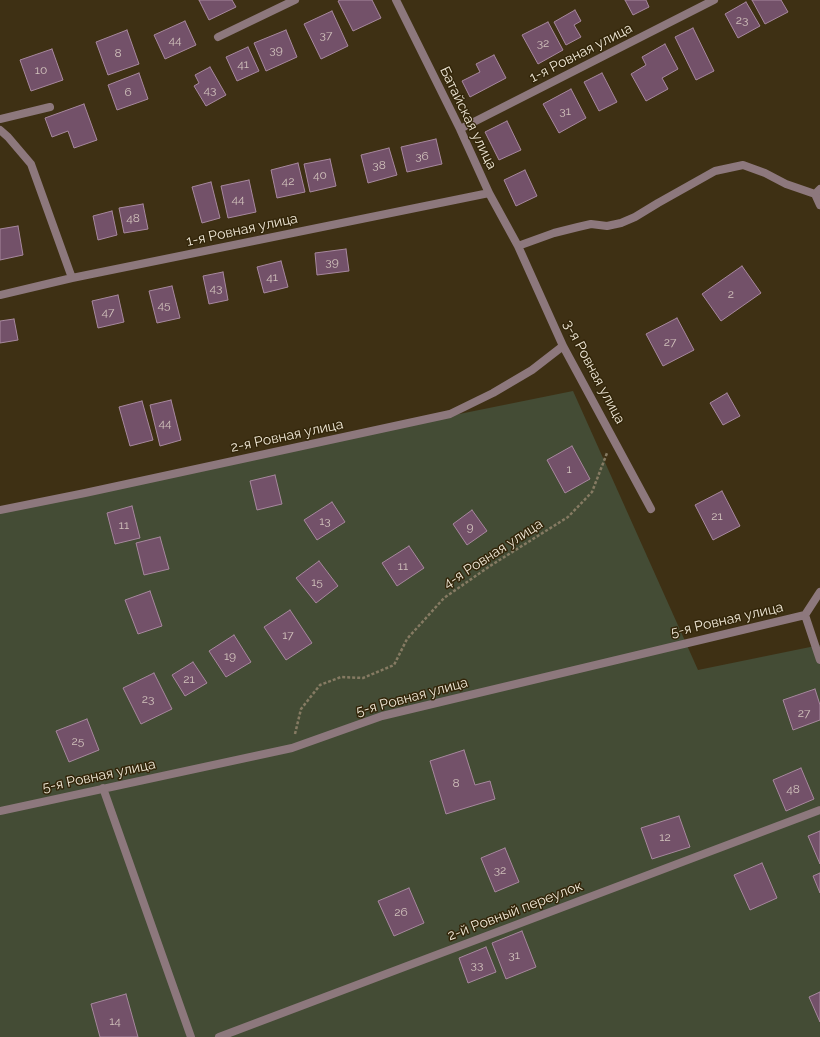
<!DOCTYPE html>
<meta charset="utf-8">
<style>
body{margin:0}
canvas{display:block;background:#3e3014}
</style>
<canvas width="820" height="1037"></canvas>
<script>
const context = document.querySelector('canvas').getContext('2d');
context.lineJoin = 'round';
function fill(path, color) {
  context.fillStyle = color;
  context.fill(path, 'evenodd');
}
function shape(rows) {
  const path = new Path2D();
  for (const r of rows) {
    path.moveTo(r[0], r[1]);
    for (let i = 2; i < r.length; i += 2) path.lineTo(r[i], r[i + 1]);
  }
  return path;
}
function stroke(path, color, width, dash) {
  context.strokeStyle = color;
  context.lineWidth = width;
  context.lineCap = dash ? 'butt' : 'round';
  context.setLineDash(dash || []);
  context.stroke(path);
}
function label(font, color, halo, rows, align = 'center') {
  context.font = font + ' Raleway,sans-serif';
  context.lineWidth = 3;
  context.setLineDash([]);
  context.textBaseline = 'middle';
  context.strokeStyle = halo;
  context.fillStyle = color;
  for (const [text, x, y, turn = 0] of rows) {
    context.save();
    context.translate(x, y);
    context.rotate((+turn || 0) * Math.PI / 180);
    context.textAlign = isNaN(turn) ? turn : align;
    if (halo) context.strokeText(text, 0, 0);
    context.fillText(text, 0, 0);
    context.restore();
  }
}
const green = shape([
 [573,391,698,670,820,645,820,1037,0,1037,0,507]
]);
const building = shape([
 [199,0,232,0,236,7,209,20,199,0],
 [340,0,372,0,381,18,353,31,338,1,340,0],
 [625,0,646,0,649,7,633,15,625,0],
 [752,0,781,0,788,12,765,24,752,0],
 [746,2,760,26,738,38,725,14,746,2],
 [575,10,581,21,574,25,581,37,566,45,554,22,575,10],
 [332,11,348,46,321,59,304,24,332,11],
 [185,21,196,45,165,59,154,35,185,21],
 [548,22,563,50,538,64,522,35,548,22],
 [693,28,714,71,696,80,675,37,693,28],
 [127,30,139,64,108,75,96,42,127,30],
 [286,30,297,57,266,71,254,43,286,30],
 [665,44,678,69,662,78,668,89,646,101,631,74,646,65,642,57,665,44],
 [248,47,259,71,237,81,226,57,248,47],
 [52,49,63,80,31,91,20,60,52,49],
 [494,55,506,78,470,97,462,81,480,72,476,64,494,55],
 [210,67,226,95,206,106,194,86,199,83,195,75,210,67],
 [139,73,148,99,117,110,108,85,139,73],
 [602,73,617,102,599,111,584,82,602,73],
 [571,89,586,118,559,133,543,104,571,89],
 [84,104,97,140,74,148,68,131,52,137,45,118,84,104],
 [507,121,521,150,499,160,485,132,507,121],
 [436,139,442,164,407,172,401,147,436,139],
 [389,148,397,175,368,183,361,155,389,148],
 [330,159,336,186,310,192,304,164,330,159],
 [298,163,305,192,277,198,271,170,298,163],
 [525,170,537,196,516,206,504,180,525,170],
 [249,180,256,212,228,218,221,186,249,180],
 [211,182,220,218,202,223,192,187,211,182],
 [143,204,148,229,124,233,119,208,143,204],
 [112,211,117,235,98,240,93,216,112,211],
 [18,226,23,255,0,260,0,229,18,226],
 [346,249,349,271,317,275,315,253,346,249],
 [281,261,288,287,264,293,257,267,281,261],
 [742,266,761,293,721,321,702,294,742,266],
 [223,272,228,300,209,304,203,276,223,272],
 [172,286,180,318,157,323,149,291,172,286],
 [118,295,124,322,98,328,92,301,118,295],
 [677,318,694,350,663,366,646,334,677,318],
 [14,319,18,340,0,343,0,321,14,319],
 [727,393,740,416,723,425,710,403,727,393],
 [171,400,181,440,160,446,150,405,171,400],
 [142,401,153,440,130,446,119,407,142,401],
 [572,446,590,479,565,493,547,460,572,446],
 [275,475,282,504,257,510,250,481,275,475],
 [722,491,740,526,713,540,695,505,722,491],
 [332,502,345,522,317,540,304,520,332,502],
 [132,506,140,538,115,544,107,513,132,506],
 [472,510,487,531,467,545,453,524,472,510],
 [160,537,169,569,144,575,136,543,160,537],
 [409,546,424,568,397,586,382,563,409,546],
 [319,561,338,586,316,603,296,578,319,561],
 [150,591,162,626,138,634,125,600,150,591],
 [290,610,312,643,286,660,264,627,290,610],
 [234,635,251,662,226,677,209,651,234,635],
 [193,662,207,683,185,696,172,675,193,662],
 [154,673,172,709,141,724,123,688,154,673],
 [815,689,820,705,820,720,793,730,783,700,815,689],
 [87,719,99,750,69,762,56,731,87,719],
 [464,750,475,785,490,781,495,799,446,814,430,761,464,750],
 [801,768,814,799,786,811,773,780,801,768],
 [679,816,690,847,652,859,641,828,679,816],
 [820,831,820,864,808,836,820,831],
 [505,848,519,882,495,892,481,858,505,848],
 [762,863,777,898,750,910,734,875,762,863],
 [820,873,820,893,813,876,820,873],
 [409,888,424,923,394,936,378,901,409,888],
 [522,931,536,967,506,979,492,943,522,931],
 [486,947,496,972,468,983,459,958,486,947],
 [820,992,820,1022,809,997,820,992],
 [126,994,138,1037,100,1037,91,1004,126,994]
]);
const path = shape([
 [295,734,301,709,320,685,341,677,363,678,394,665,407,639,444,598,490,566,568,517,592,492,607,453]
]);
const minor = shape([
 [396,0,460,129,489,193,518,246,563,346,651,509],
 [218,37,295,0],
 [0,119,50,107],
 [460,129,714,0],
 [0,130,8,137,31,164,72,278],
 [815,194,820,205],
 [518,246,554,233,578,227,591,224,607,226,621,223,635,217,658,203,715,171,743,165,765,173,786,184,815,194,820,189],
 [0,295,72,278,489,193],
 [0,510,85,493,450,414,493,393,532,370,563,346],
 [805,615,820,660],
 [103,788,191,1037],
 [0,811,292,748,382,716,805,615,820,592],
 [219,1037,820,810]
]);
const numberNames = [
 ["23",742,20],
 ["37",326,35],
 ["44",175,40],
 ["32",543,43],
 ["39",276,50],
 ["8",118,53],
 ["41",243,64],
 ["10",41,70],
 ["43",210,90],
 ["6",128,92],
 ["31",565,111],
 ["36",422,156],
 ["38",379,165],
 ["40",320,175],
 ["42",288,181],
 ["44",238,199],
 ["48",133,218],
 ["39",332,262],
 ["41",272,277],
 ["43",216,288],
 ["2",731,294],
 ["45",164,305],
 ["47",108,312],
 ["27",670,342],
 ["44",165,423],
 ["1",569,469],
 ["21",717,516],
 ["13",325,521],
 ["11",124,525],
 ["9",470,527],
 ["11",403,566],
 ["15",317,582],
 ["17",288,635],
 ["19",230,656],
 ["21",189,679],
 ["23",148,699],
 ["27",804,713],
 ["25",78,741],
 ["8",456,783],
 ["48",793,789],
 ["12",665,837],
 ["32",500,870],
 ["26",401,912],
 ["31",514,955],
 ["33",477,965],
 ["14",115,1021]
];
const streetNames = [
 ["1-я Ровная улица",581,53,-27],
 ["Батайская улица",468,118,64],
 ["1-я Ровная улица",242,230,-12],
 ["3-я Ровная улица",594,372,62],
 ["2-я Ровная улица",287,436,-12],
 ["4-я Ровная улица",493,554,-33],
 ["5-я Ровная улица",727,620,-13],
 ["5-я Ровная улица",412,697,-15],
 ["5-я Ровная улица",99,776,-12],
 ["2-й Ровный переулок",515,911,-21]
];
fill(green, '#444c35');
fill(building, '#735169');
stroke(building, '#a7889e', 1);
stroke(path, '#867b63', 2.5, [3, 2]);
stroke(minor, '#8d787d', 8);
label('12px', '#d1c2bc', null, numberNames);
label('14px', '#f0e8d7', '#33260a', streetNames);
</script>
